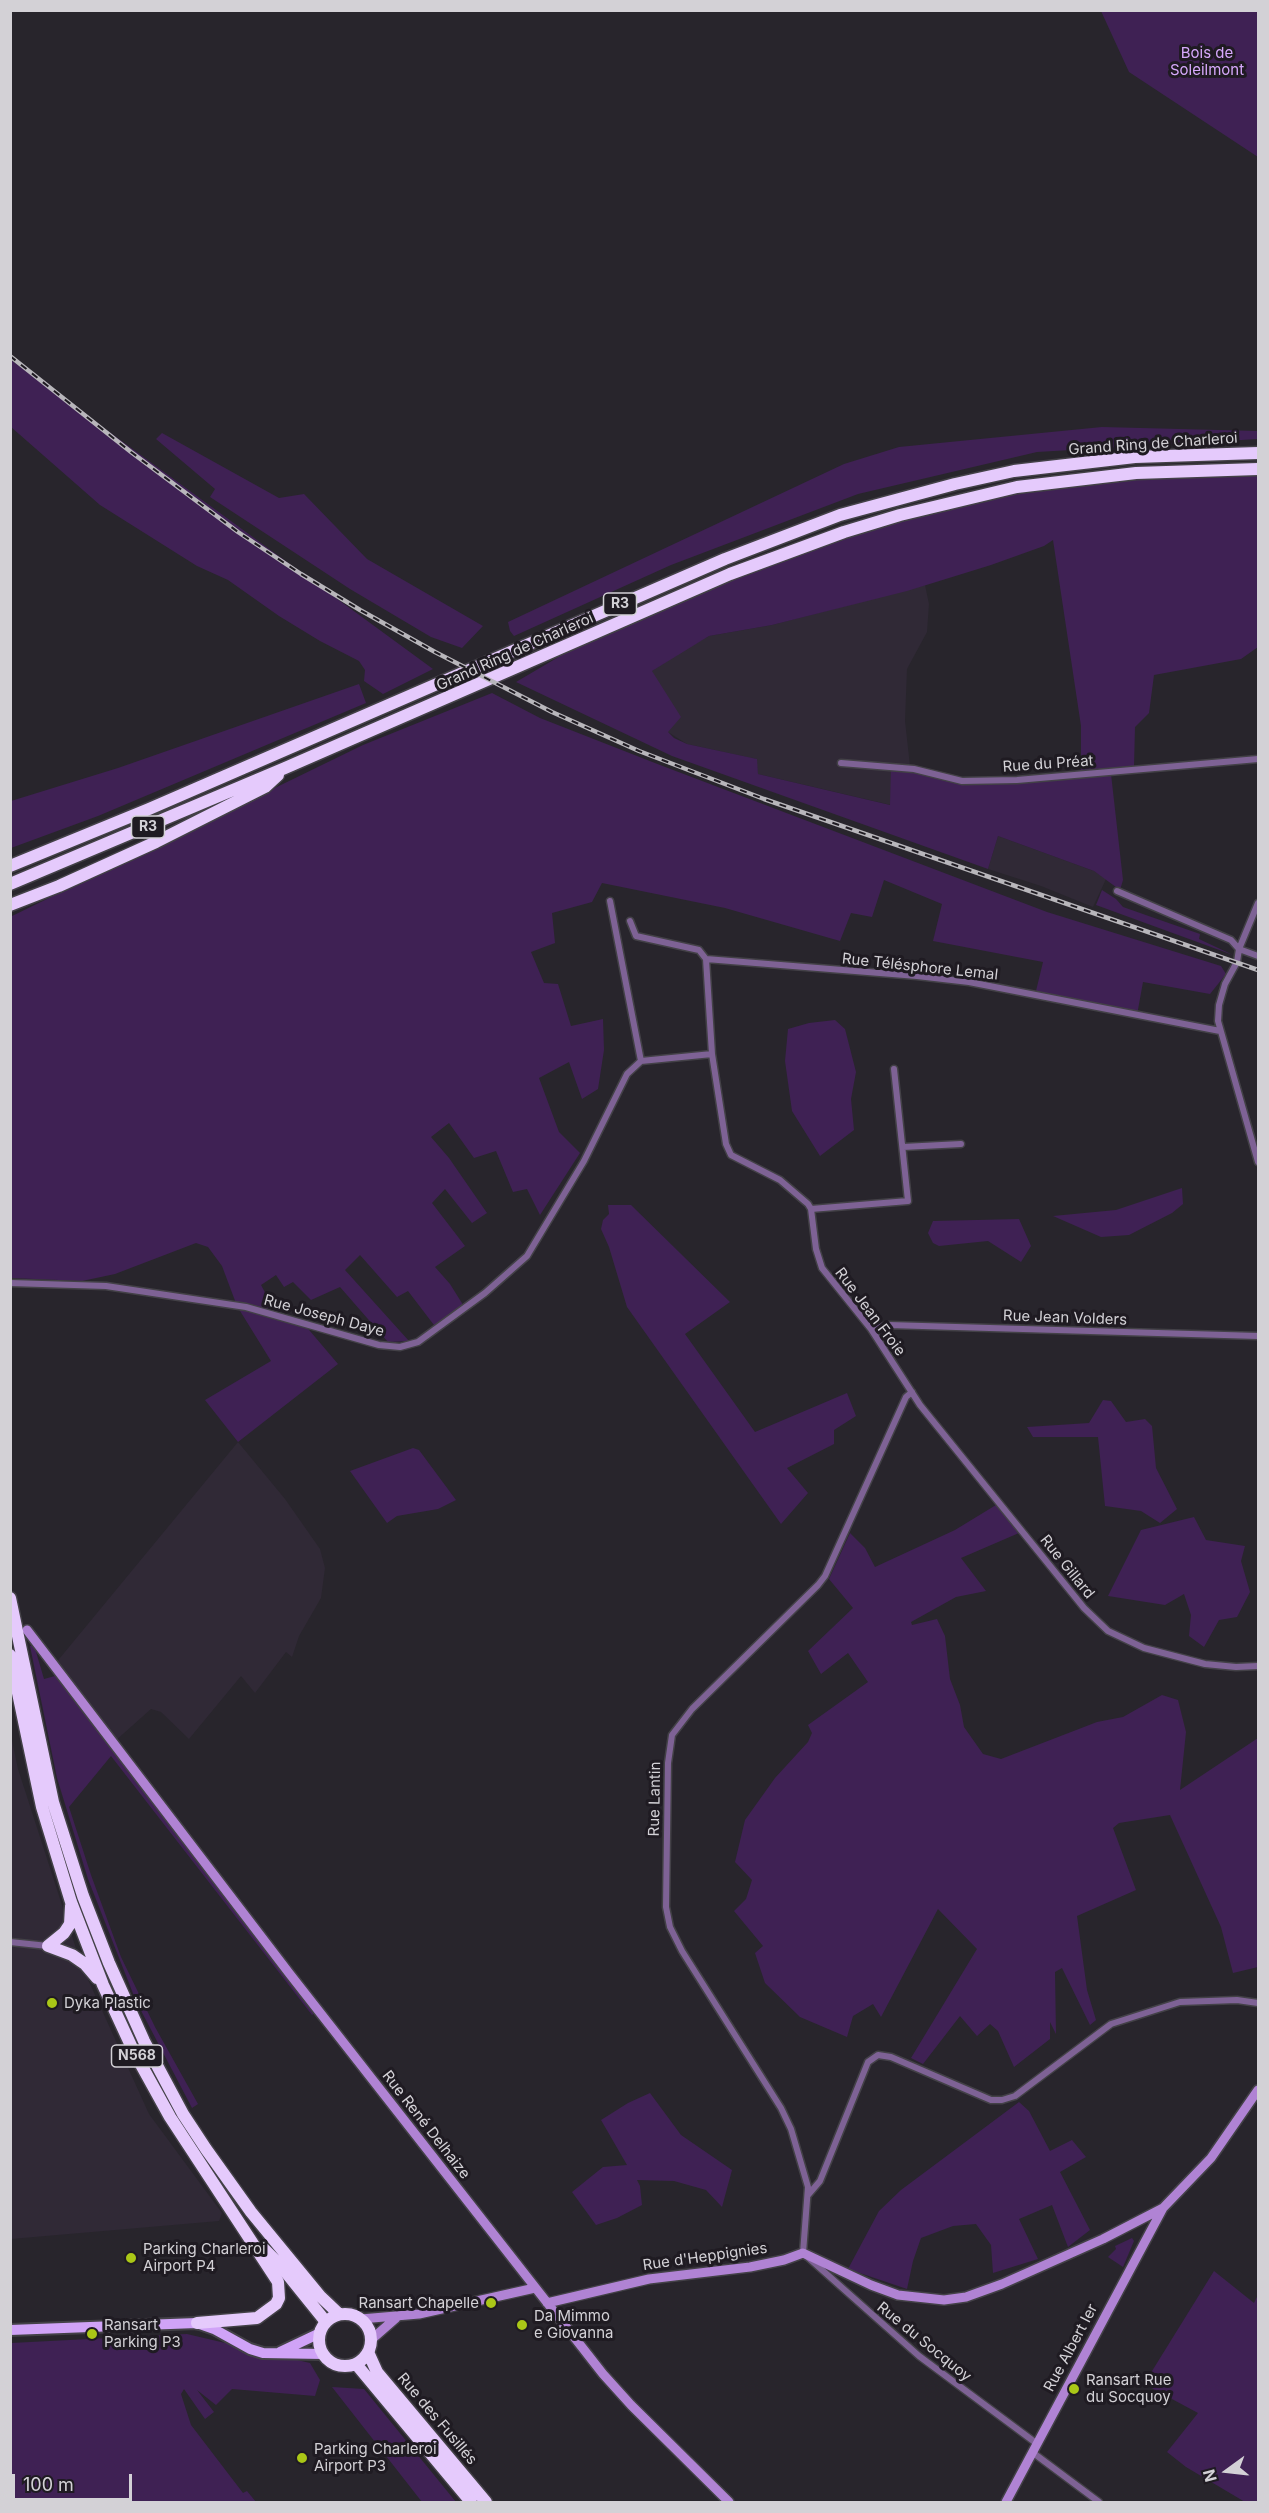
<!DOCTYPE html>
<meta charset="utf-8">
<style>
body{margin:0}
#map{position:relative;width:1269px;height:2513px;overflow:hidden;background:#28252c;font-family:Inter,sans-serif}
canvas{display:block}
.frame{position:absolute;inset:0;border:12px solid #d3d1d6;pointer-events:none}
.north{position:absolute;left:1197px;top:2441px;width:60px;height:60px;-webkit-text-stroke:4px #1f1b22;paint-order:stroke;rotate:255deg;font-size:16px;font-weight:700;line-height:24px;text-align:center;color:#d3d1d6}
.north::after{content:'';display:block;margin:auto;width:21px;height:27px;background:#d3d1d6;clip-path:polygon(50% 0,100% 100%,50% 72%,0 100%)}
.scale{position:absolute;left:12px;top:2474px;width:120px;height:27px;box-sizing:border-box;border:3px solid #d3d1d6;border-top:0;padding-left:8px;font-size:18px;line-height:21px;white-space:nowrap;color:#d3d1d6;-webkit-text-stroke:4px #1f1b22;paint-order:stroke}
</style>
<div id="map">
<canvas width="1269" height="2513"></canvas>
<div class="frame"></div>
<div class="north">N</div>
<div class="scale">100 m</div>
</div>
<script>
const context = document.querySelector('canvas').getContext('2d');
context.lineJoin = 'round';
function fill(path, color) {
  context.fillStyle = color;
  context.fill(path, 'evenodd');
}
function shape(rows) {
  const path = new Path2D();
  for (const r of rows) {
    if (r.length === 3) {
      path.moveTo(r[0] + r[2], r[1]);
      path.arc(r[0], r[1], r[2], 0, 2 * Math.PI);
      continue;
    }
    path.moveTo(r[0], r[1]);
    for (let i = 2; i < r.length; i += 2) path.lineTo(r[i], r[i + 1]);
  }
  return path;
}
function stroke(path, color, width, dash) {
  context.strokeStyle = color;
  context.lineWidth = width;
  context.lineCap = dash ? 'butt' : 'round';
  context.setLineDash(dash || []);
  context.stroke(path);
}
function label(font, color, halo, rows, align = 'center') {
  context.font = font + ' Inter,sans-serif';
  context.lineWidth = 6;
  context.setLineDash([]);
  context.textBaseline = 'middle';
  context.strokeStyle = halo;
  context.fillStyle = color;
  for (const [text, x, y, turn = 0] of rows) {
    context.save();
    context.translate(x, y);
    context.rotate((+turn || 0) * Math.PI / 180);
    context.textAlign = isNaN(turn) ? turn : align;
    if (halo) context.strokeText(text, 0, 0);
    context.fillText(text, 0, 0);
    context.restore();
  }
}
const built = shape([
 [925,585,929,604,927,632,907,669,905,721,910,766,891,767,891,805,758,774,756,759,687,744,668,732,652,671,680,652,709,636,772,625],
 [998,836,1094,871,1106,879,1093,907,1041,886,988,869],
 [238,1442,285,1499,320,1549,325,1568,321,1598,299,1636,292,1657,286,1652,255,1693,241,1676,189,1739,161,1712,151,1709,114,1742,55,1664],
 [10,1731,18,1769,81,1964,149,2114,222,2213,219,2221,11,2239]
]);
const green = shape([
 [1101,11,1258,11,1258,157,1129,72],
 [10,360,11,360,433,669,383,694,364,681,365,670,359,661,320,641,279,616,228,580,197,566,100,505,11,427],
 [1102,427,1258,431,1258,439,1037,452,858,494,671,565,514,636,510,631,508,622,844,464,899,447],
 [162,433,279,498,304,494,367,559,483,626,462,648,431,637,350,589,210,497,215,489,156,439],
 [1177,475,1258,476,1258,647,1241,659,1154,675,1149,713,1135,727,1134,766,1081,771,1081,726,1053,540,1044,546,991,565,907,591,772,625,709,636,652,671,681,717,668,732,674,738,687,744,757,759,758,774,890,805,891,767,969,783,1111,774,1123,880,1120,890,1094,871,998,836,988,869,672,756,516,682,567,652,844,532,1004,494],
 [359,684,366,703,98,816,11,848,11,801,118,768],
 [492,693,540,718,660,765,1047,912,1221,966,1226,974,1210,994,1143,982,1137,1015,1036,991,1043,962,933,941,942,904,884,880,872,917,851,913,840,941,725,908,602,883,592,902,552,913,555,943,531,952,544,983,558,984,571,1026,603,1019,604,1050,598,1089,582,1099,569,1062,539,1078,559,1132,580,1153,540,1215,527,1189,513,1192,496,1151,474,1158,449,1123,431,1137,449,1158,487,1213,472,1223,445,1189,432,1203,465,1246,435,1267,450,1284,465,1308,437,1329,408,1291,397,1297,360,1255,345,1270,409,1341,388,1342,340,1287,311,1300,293,1282,284,1287,276,1275,261,1285,274,1309,242,1306,304,1324,338,1364,238,1442,205,1400,271,1361,237,1306,222,1266,208,1247,196,1243,115,1274,82,1281,11,1278,10,917,363,745],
 [1102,890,1116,899,1123,907,1200,934,1199,939,1233,955,1096,905],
 [835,1020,845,1029,856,1072,851,1099,854,1130,820,1156,792,1111,785,1061,788,1029,809,1023],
 [1182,1188,1183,1204,1172,1213,1129,1235,1101,1237,1053,1216,1116,1210],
 [608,1205,631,1205,730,1302,685,1334,755,1432,847,1393,856,1416,834,1430,834,1444,787,1468,808,1493,781,1524,627,1307,609,1247,601,1229,603,1220,609,1214],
 [1019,1219,1031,1246,1021,1262,988,1241,939,1246,933,1243,928,1233,933,1221],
 [1103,1400,1111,1401,1126,1422,1145,1419,1152,1426,1156,1468,1177,1509,1160,1523,1141,1511,1105,1506,1098,1437,1033,1437,1027,1427,1089,1423],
 [413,1448,419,1450,456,1500,438,1509,397,1516,387,1523,350,1471],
 [996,1505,1019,1533,961,1558,986,1591,956,1597,911,1622,912,1625,937,1619,945,1636,950,1679,960,1705,964,1727,983,1754,1001,1759,1097,1722,1123,1717,1162,1695,1178,1700,1186,1732,1180,1790,1258,1738,1258,1967,1233,1973,1221,1927,1170,1815,1119,1823,1113,1828,1136,1890,1077,1916,1087,1990,1096,2020,1090,2025,1062,1968,1055,1972,1056,2034,1050,2022,1050,2039,1014,2067,998,2031,990,2024,977,2036,960,2016,923,2064,911,2058,977,1949,938,1909,881,2017,873,2004,853,2016,847,2037,800,2017,765,1983,755,1953,763,1946,734,1911,746,1899,752,1880,735,1862,745,1820,775,1778,808,1742,812,1733,808,1725,868,1682,848,1653,821,1674,808,1651,853,1608,829,1579,850,1533,865,1548,875,1567,955,1530],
 [1194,1517,1206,1540,1245,1546,1241,1561,1250,1592,1237,1617,1219,1620,1204,1647,1189,1636,1191,1615,1184,1594,1165,1605,1108,1596,1141,1530],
 [34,1645,44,1679,55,1676,316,2012,312,2015,111,1756,69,1807,91,1875,121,1957,155,2027,198,2104,192,2108,136,2001,88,1879,57,1778,30,1646],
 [650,2093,681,2135,732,2170,722,2207,706,2190,674,2181,637,2180,640,2186,642,2205,617,2218,596,2225,572,2192,603,2167,627,2165,601,2120,628,2103],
 [1019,2102,1029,2111,1050,2151,1072,2140,1086,2157,1060,2172,1090,2230,1068,2247,1052,2205,1019,2219,1038,2259,993,2273,991,2245,976,2224,953,2226,921,2238,913,2261,907,2289,848,2269,879,2211,901,2190],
 [1132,2238,1134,2241,1123,2267,1108,2257,1116,2249,1115,2246],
 [1214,2271,1254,2303,1258,2295,1258,2502,1245,2502,1186,2467,1167,2452,1198,2413,1144,2384],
 [187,2334,310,2363,320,2380,315,2396,232,2389,216,2405,197,2390,214,2412,205,2419,184,2389,181,2394,191,2425,243,2493,247,2491,256,2502,11,2502,11,2343],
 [332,2387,364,2389,456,2502,422,2502]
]);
const street = shape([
 [841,763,914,769,962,781,1017,780,1258,759],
 [1117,891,1231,940,1239,949,1258,956],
 [610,901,641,1061,712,1054],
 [1258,903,1239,949,1237,962,1225,984,1219,1005,1218,1021,1258,1162],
 [630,921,636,936,699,950,706,959,917,976,969,982,1220,1031],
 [706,959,712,1054,726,1144,731,1155,780,1180,808,1204,811,1209,816,1249,822,1268,871,1329,920,1405,1084,1608,1108,1631,1144,1648,1205,1664,1236,1667,1258,1666],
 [903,1147,961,1144],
 [811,1209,908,1201,894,1069],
 [10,1283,106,1286,246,1307,379,1345,400,1347,418,1342,485,1293,527,1256,584,1161,627,1074,641,1061],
 [871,1329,889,1325,1258,1336],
 [912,1392,906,1397,825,1576,818,1585,692,1709,672,1735,668,1763,666,1907,670,1927,682,1951,781,2108,791,2129,808,2187,803,2253,919,2356,1036,2443],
 [10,1942,48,1946],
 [808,2195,820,2181,868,2062,878,2055,891,2057,991,2100,1002,2100,1015,2096,1111,2024,1180,2002,1237,2000,1258,2003],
 [1032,2452,1099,2502]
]);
const secondary = shape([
 [27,1630,289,1973,603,2374,631,2405,729,2502],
 [547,2303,649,2279,750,2267,784,2260,803,2253,871,2285,898,2295,944,2300,966,2297,1002,2284,1103,2239,1163,2208,1211,2158,1258,2090],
 [361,2319,419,2314,535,2288],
 [372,2339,396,2318],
 [1006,2502,1163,2208]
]);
const primary = shape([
 [10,2330,197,2323,214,2329,250,2349,263,2353,323,2354],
 [280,2352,320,2333]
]);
const highway = shape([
 [10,866,149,809,725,559,840,515,955,484,1014,471,1135,457,1258,453],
 [10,884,285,768,730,574,844,532,900,515,1017,487,1136,473,1258,469],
 [10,905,59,886,156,842,265,787,278,775],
 [10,1598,53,1802,83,1896,109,1963,144,2041,183,2114,206,2149,251,2212,320,2296,339,2314],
 [10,1655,42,1807,71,1902,103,1985,133,2050,170,2117,278,2282,279,2298,276,2304,257,2318,197,2323],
 [71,1906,70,1924,64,1933,48,1946,72,1955,85,1964,97,1978],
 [264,2249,280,2265,326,2322],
 [345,2340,26],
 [368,2352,377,2372,486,2502],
 [356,2364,471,2502]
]);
const rail = shape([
 [10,356,131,452,238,532,301,574,360,610,435,652,552,712,639,751,764,799,1258,970]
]);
const markers = [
 [52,2003,6,"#aac717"],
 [131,2258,6,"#aac717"],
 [491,2303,6,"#aac717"],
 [522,2325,6,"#aac717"],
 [92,2334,6,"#aac717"],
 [1074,2389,6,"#aac717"],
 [302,2458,6,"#aac717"]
];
const shields = [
 [620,604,33],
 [148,827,33],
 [137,2056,51]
];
const shieldNames = [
 ["R3",620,604],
 ["R3",148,827],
 ["N568",137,2056]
];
const parkNames = [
 ["Bois de",1207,53],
 ["Soleilmont",1207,70]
];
const streetNames = [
 ["Grand Ring de Charleroi",1153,444,-4],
 ["Grand Ring de Charleroi",515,652,-24],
 ["Rue du Préat",1048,764,-4],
 ["Rue Télésphore Lemal",920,967,6],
 ["Rue Jean Froie",870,1312,53],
 ["Rue Joseph Daye",324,1316,15],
 ["Rue Jean Volders",1065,1318,2],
 ["Rue Gillard",1067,1567,51],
 ["Rue Lantin",655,1799,-89],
 ["Rue René Delhaize",426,2125,52],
 ["Rue d'Heppignies",705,2257,-8],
 ["Rue du Socquoy",924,2342,39],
 ["Rue Albert Ier",1071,2348,-62],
 ["Rue des Fusillés",437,2419,50]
];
const poiNames = [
 ["Dyka Plastic",64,2003],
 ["Parking Charleroi",143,2249],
 ["Airport P4",143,2266],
 ["Ransart Chapelle",479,2303,"right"],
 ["Da Mimmo",534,2316],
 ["e Giovanna",534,2333],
 ["Ransart",104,2325],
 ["Parking P3",104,2342],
 ["Ransart Rue",1086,2380],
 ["du Socquoy",1086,2397],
 ["Parking Charleroi",314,2449],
 ["Airport P3",314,2466]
];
fill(built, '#302936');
fill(green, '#3f2154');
stroke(street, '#434147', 9);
stroke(secondary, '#434147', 12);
stroke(primary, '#434147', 14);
stroke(highway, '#434147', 15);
stroke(street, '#7e6295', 6);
stroke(secondary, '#b083d4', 9);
stroke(primary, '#d0a3f7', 10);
stroke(highway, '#e5cafc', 12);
stroke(rail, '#b8b6bb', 4.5);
stroke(rail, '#1f1b22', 2, [7]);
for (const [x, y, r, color] of markers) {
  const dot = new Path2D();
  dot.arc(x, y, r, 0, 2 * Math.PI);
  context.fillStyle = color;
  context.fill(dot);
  stroke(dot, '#1f1b22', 2);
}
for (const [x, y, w] of shields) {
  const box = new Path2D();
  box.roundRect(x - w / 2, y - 11, w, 22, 4.5);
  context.fillStyle = '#1f1b22';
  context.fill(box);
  stroke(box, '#d3d1d6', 1.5);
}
label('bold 14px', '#d3d1d6', null, shieldNames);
label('15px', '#d6a8fb', '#1f1b22', parkNames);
label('15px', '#d3d1d6', '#1f1b22', streetNames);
label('15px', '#d3d1d6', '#1f1b22', poiNames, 'left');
</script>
